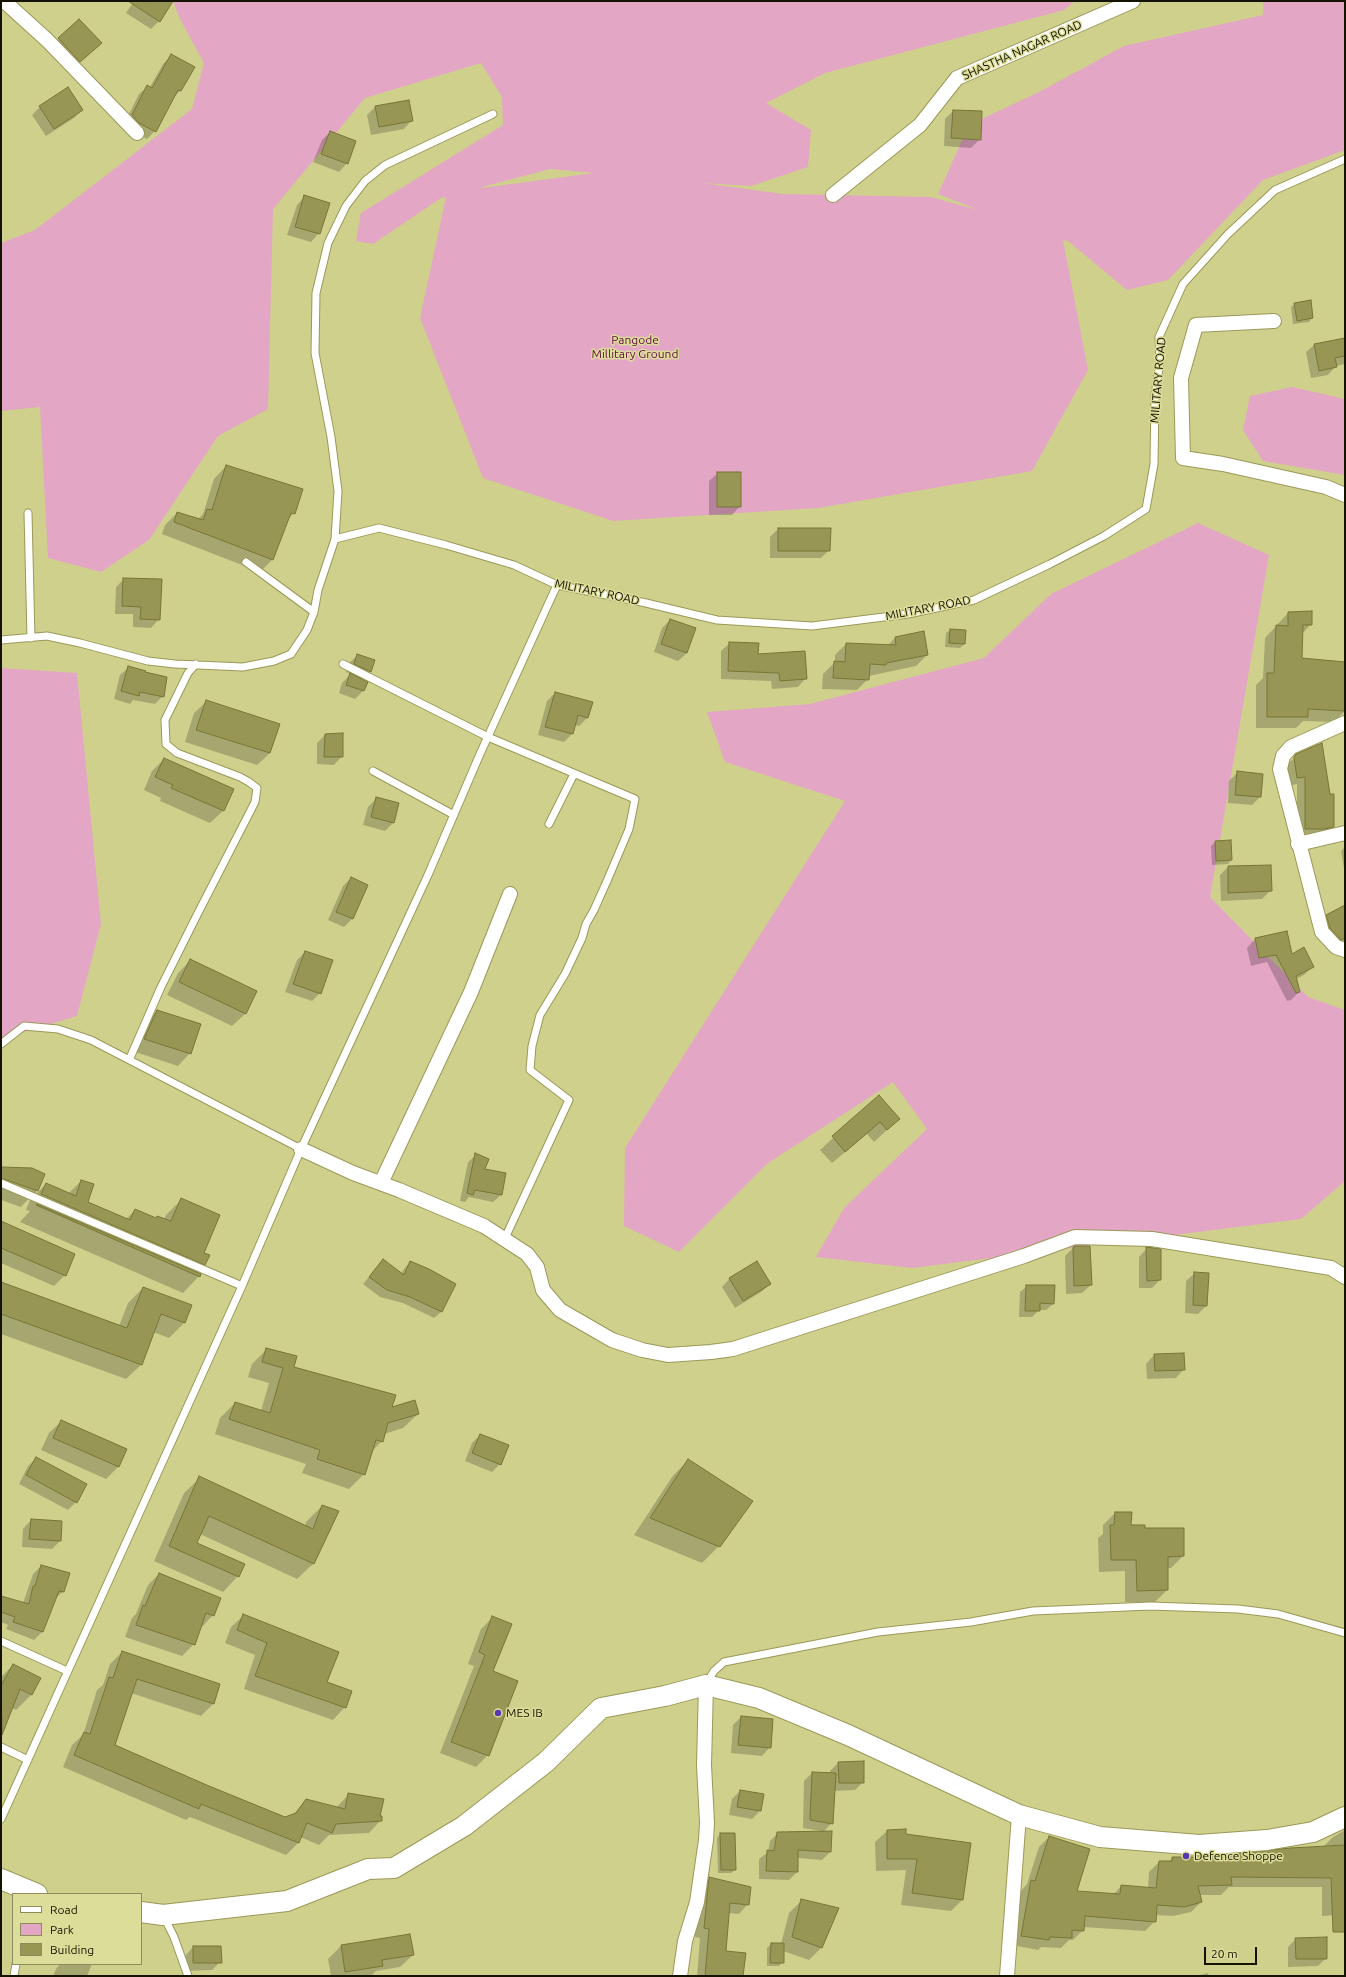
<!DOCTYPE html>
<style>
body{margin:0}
#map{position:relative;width:1346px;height:1977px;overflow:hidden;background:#d0d08d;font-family:Ubuntu,sans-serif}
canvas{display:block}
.frame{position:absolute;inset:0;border:2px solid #141300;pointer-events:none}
.legend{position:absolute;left:12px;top:1893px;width:130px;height:72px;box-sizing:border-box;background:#dddd9a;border:1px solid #8d8c5c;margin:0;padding:5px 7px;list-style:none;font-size:12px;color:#141300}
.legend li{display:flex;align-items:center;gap:8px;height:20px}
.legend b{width:20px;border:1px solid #8d8c5c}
.scale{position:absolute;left:1204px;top:1947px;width:53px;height:18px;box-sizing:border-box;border:2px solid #141300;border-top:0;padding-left:5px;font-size:12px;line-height:14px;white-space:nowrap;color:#141300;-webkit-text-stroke:3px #dddd9a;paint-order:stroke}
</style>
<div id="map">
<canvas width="1346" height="1977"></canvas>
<div class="frame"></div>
<ul class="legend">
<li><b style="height:5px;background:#fff"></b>Road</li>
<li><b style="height:11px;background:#e3a6c4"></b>Park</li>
<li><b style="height:11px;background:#979655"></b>Building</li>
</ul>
<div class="scale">20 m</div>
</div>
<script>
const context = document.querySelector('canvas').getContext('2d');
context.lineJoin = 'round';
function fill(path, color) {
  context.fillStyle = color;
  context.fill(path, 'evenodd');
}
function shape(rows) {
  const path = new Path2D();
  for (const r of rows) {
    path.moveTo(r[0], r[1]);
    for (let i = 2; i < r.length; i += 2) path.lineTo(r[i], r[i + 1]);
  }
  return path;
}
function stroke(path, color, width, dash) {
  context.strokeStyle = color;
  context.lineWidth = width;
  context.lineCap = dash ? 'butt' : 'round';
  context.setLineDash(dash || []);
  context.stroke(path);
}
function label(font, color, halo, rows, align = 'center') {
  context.font = font + ' Ubuntu,sans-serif';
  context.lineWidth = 3;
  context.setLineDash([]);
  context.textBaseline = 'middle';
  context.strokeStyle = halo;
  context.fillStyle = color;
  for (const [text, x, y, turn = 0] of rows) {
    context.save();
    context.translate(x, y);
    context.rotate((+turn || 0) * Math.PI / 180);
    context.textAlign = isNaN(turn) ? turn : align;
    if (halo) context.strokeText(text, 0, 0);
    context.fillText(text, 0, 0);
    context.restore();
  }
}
const green = shape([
 [173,1,1075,1,1064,10,825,73,766,103,811,130,808,167,751,186,703,183,783,194,930,197,979,210,938,194,969,125,1041,91,1124,46,1263,15,1263,1,1345,1,1345,150,1263,180,1168,280,1127,290,1068,241,1063,240,1088,370,1032,471,818,508,613,521,483,478,420,318,446,197,441,198,373,244,356,241,361,213,503,125,502,97,481,63,365,98,273,209,268,409,218,436,149,540,101,572,48,558,40,407,1,411,1,243,35,230,192,109,204,63,180,19],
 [550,169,594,173,482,188,482,187],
 [1292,387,1345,399,1345,475,1263,461,1243,430,1250,396],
 [1198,523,1269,555,1210,897,1308,997,1345,1010,1345,1181,1301,1219,912,1268,816,1257,844,1208,927,1129,893,1082,768,1163,679,1252,624,1226,625,1148,845,801,725,762,707,712,810,704,984,658,1051,594],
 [1,668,77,673,101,924,77,1016,1,1039]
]);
const shadow = shape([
 [134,1,172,1,159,21,151,29,126,13],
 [59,39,92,51,71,69,51,47],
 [171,56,180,91,172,99,155,131,147,139,131,131,124,124,139,94,148,86,150,87,163,64],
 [408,101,412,120,404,129,371,135,367,115,375,107],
 [40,107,82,110,74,118,46,136,32,115],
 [953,111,980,139,971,148,944,146,945,119],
 [330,132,347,163,339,172,313,162,322,140],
 [305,196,319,233,311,242,287,235,297,205],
 [1295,304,1312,318,1309,322,1293,324,1291,307],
 [1345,339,1345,364,1336,366,1328,375,1311,378,1306,352,1314,345],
 [226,466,294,513,287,520,272,560,260,572,162,534,165,525,177,513,198,519,203,514,214,479],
 [718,473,740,506,732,515,709,515,709,481],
 [778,529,829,550,821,558,770,558,770,537],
 [124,579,159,619,151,628,133,627,133,614,115,614,116,587],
 [1288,613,1311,624,1302,634,1301,659,1345,663,1345,711,1334,722,1303,721,1296,728,1256,728,1256,685,1263,678,1265,638],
 [670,620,687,653,678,661,654,652,662,628],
 [950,630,964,644,960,648,945,647,946,633],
 [895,638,927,655,916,666,869,676,868,679,857,690,822,689,823,674,835,662,835,655,846,644,887,646],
 [730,643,757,656,806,678,798,687,772,689,771,681,721,679,721,651],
 [358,655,374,661,370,672,362,680,366,682,363,691,355,699,339,693,342,683,351,674,346,672,349,663],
 [129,667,163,696,155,704,133,700,130,704,114,699,120,675],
 [555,693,587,718,579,726,574,725,572,734,564,742,538,735,547,701],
 [207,701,279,724,270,753,257,765,185,742,194,713],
 [325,735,342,756,334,765,317,764,317,743],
 [1297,755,1333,826,1325,835,1297,837,1297,784,1289,786,1286,766],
 [164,759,233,789,223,811,210,823,160,801,161,798,144,790,152,771],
 [1238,772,1260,797,1252,805,1228,803,1229,781],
 [376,799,398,804,393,823,385,831,363,825,368,807],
 [1230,841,1231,860,1228,864,1212,865,1211,846,1215,842],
 [1345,847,1345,874,1341,851],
 [1228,867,1271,890,1262,899,1221,901,1220,875],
 [351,878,367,885,352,919,344,927,328,920,343,886],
 [1345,906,1345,940,1332,947,1319,924,1327,916],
 [1255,939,1312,967,1304,975,1296,979,1299,992,1291,1000,1287,1001,1267,962,1251,966,1247,948],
 [305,952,320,993,312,1001,285,992,297,960],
 [191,960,256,991,245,1014,232,1026,167,995,178,973],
 [157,1011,190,1053,178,1066,132,1051,144,1023],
 [879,1096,899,1119,874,1142,867,1134,832,1163,820,1150],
 [476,1155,483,1169,501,1195,493,1202,469,1197,465,1202,460,1201,468,1162],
 [1,1168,43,1174,35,1195,46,1184,68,1194,81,1181,87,1202,126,1219,135,1210,155,1219,157,1217,164,1219,166,1215,181,1200,203,1253,204,1264,196,1273,199,1276,183,1293,20,1222,30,1211,26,1210,32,1195,21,1207,1,1200],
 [1,1222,65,1275,54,1286,1,1263],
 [1073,1248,1091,1285,1082,1293,1066,1294,1065,1256],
 [1147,1248,1160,1280,1152,1288,1139,1288,1139,1257],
 [383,1260,401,1274,404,1269,410,1262,455,1284,441,1312,434,1318,403,1303,380,1297,363,1284],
 [1195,1273,1206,1306,1198,1314,1185,1313,1186,1281],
 [730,1278,770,1284,761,1292,735,1308,722,1287],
 [1,1283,119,1326,128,1303,143,1288,191,1306,184,1323,169,1338,153,1332,142,1364,126,1379,1,1334],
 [1027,1286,1053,1304,1046,1310,1039,1310,1032,1317,1019,1317,1020,1292],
 [267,1349,293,1368,391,1409,418,1414,403,1428,384,1434,382,1441,371,1452,364,1474,349,1489,302,1473,306,1464,215,1434,220,1418,235,1403,261,1411,269,1383,248,1377,252,1364],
 [1154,1355,1184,1369,1176,1378,1147,1379,1146,1364],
 [62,1421,126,1450,118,1467,106,1479,41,1450,49,1433],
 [480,1435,500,1464,492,1472,465,1461,472,1443],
 [36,1458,76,1502,68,1510,19,1484,28,1466],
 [688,1460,719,1546,702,1563,634,1535,672,1477],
 [200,1478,305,1526,306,1522,322,1506,337,1512,313,1564,297,1579,200,1534,196,1543,238,1576,223,1592,154,1561,184,1493],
 [1115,1513,1130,1526,1144,1529,1183,1529,1183,1556,1171,1568,1167,1568,1167,1590,1155,1602,1125,1602,1125,1571,1099,1572,1098,1538,1103,1534,1103,1525],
 [31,1520,60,1541,52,1549,22,1547,23,1529],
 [41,1566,63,1592,54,1599,42,1632,34,1640,6,1629,8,1625,1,1622,1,1596,23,1603,33,1574],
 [159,1574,213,1615,202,1627,200,1626,194,1644,182,1656,125,1637,132,1618,136,1614,148,1585],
 [244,1615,326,1682,345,1707,333,1720,244,1689,255,1655,225,1643,231,1627],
 [493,1617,488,1755,476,1767,440,1753,474,1666,468,1664,481,1629],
 [122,1652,219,1685,213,1704,201,1716,131,1693,113,1745,208,1787,285,1818,292,1816,306,1800,336,1808,349,1794,379,1816,381,1820,369,1833,329,1835,319,1845,300,1837,298,1843,286,1855,190,1817,186,1820,63,1767,72,1745,83,1735,97,1690,103,1685,110,1664],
 [13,1665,40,1679,31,1695,16,1710,12,1708,7,1720,1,1726,1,1677],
 [741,1717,770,1747,762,1756,731,1753,733,1725],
 [838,1763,863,1782,855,1790,834,1791,832,1823,823,1832,830,1852,822,1860,797,1858,797,1872,789,1880,759,1879,759,1859,768,1852,770,1841,778,1833,821,1831,803,1828,804,1781,812,1773,830,1774,830,1771],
 [740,1791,763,1795,760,1811,752,1819,729,1815,732,1799],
 [1345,1830,1345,1932,1338,1915,1322,1916,1322,1887,1229,1887,1221,1895,1199,1895,1201,1902,1191,1912,1173,1916,1155,1915,1155,1921,1145,1931,1083,1927,1083,1930,1073,1940,1069,1940,1061,1948,1041,1947,1038,1950,1012,1945,1021,1891,1027,1884,1039,1847,1049,1837,1075,1892,1114,1894,1121,1886,1148,1888,1149,1872,1159,1862,1168,1862,1173,1858,1204,1858,1323,1847,1333,1837],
 [887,1831,905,1835,962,1900,951,1911,901,1905,906,1870,876,1871,875,1842],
 [720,1834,735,1870,731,1873,718,1873,717,1838],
 [710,1878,748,1904,739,1914,728,1913,725,1951,742,1976,697,1976,700,1938,695,1937,700,1887],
 [802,1900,821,1948,809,1960,783,1951,783,1962,779,1966,767,1966,767,1948,771,1944,781,1944,789,1913],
 [409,1936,413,1955,400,1967,376,1971,371,1976,331,1976,328,1959,341,1946],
 [1296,1939,1326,1958,1318,1966,1288,1967,1288,1947],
 [193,1947,220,1962,212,1970,185,1971,185,1956],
 [60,1964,92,1964,87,1976,53,1976,56,1969],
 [1208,1973,1209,1976,1195,1976]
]);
const building = shape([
 [128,1,173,1,160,22,128,1],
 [79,19,102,43,80,62,58,38,79,19],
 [171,54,195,67,181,91,178,90,156,132,139,123,132,115,147,85,152,88,171,54],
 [68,87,83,110,54,129,39,106,68,87],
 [409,100,413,121,379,127,375,106,409,100],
 [953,110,982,111,981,140,951,138,953,110],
 [330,131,356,141,348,164,321,154,330,131],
 [304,195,330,203,320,234,295,227,304,195],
 [1311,300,1313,318,1297,321,1294,303,1311,300],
 [1345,338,1345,356,1335,358,1337,367,1319,371,1314,344,1345,338],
 [226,465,303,489,295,514,291,513,273,560,174,522,177,512,203,520,207,509,212,510,226,465],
 [717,472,741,472,741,507,717,507,717,472],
 [778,528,831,528,830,551,778,551,778,528],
 [123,578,162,579,160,620,140,619,141,607,122,606,123,578],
 [1312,611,1312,625,1303,625,1302,658,1345,662,1345,711,1308,709,1308,717,1267,717,1267,673,1274,673,1276,625,1288,626,1288,612,1312,611],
 [670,619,696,628,687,653,661,644,670,619],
 [950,629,966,630,965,644,949,643,950,629],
 [924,631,928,655,886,663,886,665,870,664,869,680,833,678,834,661,845,662,846,643,896,645,895,637,924,631],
 [729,642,759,643,758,654,805,651,807,679,780,681,779,673,728,671,729,642],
 [357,654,375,660,371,672,354,664,357,654],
 [128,666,146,671,145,672,167,677,164,697,140,692,139,696,121,691,128,666],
 [350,673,368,682,364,691,346,685,350,673],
 [555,692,593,702,588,718,578,715,573,734,545,727,555,692],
 [206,700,280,724,270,753,196,730,206,700],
 [343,733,343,757,324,757,325,734,343,733],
 [1322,743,1330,794,1334,794,1334,827,1324,829,1305,829,1305,777,1297,778,1294,757,1296,754,1322,743],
 [164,758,234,789,224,811,171,788,173,785,155,777,164,758],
 [1237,771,1263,774,1261,797,1235,795,1237,771],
 [376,797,399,803,394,823,371,817,376,797],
 [1231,840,1232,860,1216,861,1215,841,1231,840],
 [1271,865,1272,891,1228,893,1228,866,1271,865],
 [351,877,368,885,353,919,336,912,351,877],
 [1345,905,1345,938,1341,940,1330,928,1326,915,1345,905],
 [1287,931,1292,954,1304,947,1314,967,1296,976,1300,992,1296,993,1276,955,1259,958,1255,938,1287,931],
 [305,951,333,960,321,994,293,984,305,951],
 [190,959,257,991,246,1014,179,982,190,959],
 [157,1010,201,1024,191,1054,144,1039,157,1010],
 [879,1095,900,1119,887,1130,880,1122,845,1152,832,1136,879,1095],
 [475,1153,489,1159,485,1169,506,1173,502,1195,475,1190,473,1195,467,1193,475,1153],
 [1,1167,32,1168,45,1174,38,1191,1,1178,1,1167],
 [81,1180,94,1184,88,1202,130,1220,135,1209,156,1218,157,1216,171,1221,181,1198,220,1215,204,1253,210,1255,205,1265,41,1194,46,1183,76,1196,81,1180],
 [37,1204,201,1274,200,1277,36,1205,37,1204],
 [1,1221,75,1254,66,1276,1,1248,1,1221],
 [1076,1246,1090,1246,1092,1285,1074,1286,1073,1247,1076,1246],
 [1146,1247,1161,1249,1161,1280,1147,1281,1146,1247],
 [383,1259,404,1275,410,1261,429,1269,456,1284,442,1312,410,1297,387,1290,369,1277,383,1259],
 [757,1261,771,1284,743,1301,729,1278,757,1261],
 [1194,1272,1209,1273,1207,1306,1193,1305,1194,1272],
 [1,1282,127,1328,143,1287,192,1305,185,1323,161,1314,142,1365,1,1314,1,1282],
 [1026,1285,1055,1285,1054,1304,1040,1303,1040,1311,1025,1311,1026,1285],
 [266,1348,297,1356,294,1367,396,1395,392,1407,415,1400,419,1414,388,1423,383,1442,376,1440,365,1475,317,1459,320,1450,229,1419,235,1402,270,1413,283,1368,262,1362,266,1348],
 [1184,1353,1185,1370,1155,1371,1154,1354,1184,1353],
 [61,1420,127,1449,119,1467,53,1438,61,1420],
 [480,1434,509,1445,501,1465,472,1453,480,1434],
 [36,1457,87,1484,77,1503,26,1475,36,1457],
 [688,1459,753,1501,720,1547,650,1518,688,1459],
 [199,1476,313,1529,322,1505,339,1511,314,1564,209,1516,197,1543,245,1564,239,1577,169,1546,199,1476],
 [1115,1512,1132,1512,1131,1525,1145,1525,1145,1528,1184,1528,1184,1556,1168,1557,1168,1590,1137,1591,1136,1560,1111,1560,1110,1525,1114,1525,1115,1512],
 [31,1519,62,1521,61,1541,29,1539,31,1519],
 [41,1565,70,1573,64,1592,59,1591,43,1632,13,1622,15,1617,1,1612,1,1596,29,1604,33,1586,35,1586,41,1565],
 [159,1573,221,1598,214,1616,206,1613,195,1645,136,1625,143,1605,145,1606,159,1573],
 [243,1614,339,1652,327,1682,352,1691,346,1708,255,1676,267,1643,237,1630,243,1614],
 [492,1616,512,1624,493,1671,518,1681,489,1756,451,1742,485,1655,479,1652,492,1616],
 [122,1651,220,1684,214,1704,137,1679,115,1745,209,1786,285,1817,296,1813,306,1799,345,1809,348,1793,384,1799,380,1816,382,1816,382,1821,336,1824,332,1833,307,1823,299,1843,201,1804,199,1809,74,1755,84,1732,90,1734,109,1677,113,1678,122,1651],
 [13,1664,41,1678,32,1695,20,1689,2,1735,1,1686,13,1664],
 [741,1716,773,1719,771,1748,738,1745,741,1716],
 [864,1761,864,1783,839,1783,838,1762,864,1761],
 [812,1772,836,1773,833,1824,810,1820,812,1772],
 [740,1790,764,1794,761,1811,737,1807,740,1790],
 [906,1829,906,1834,971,1843,963,1900,912,1893,917,1859,887,1859,887,1830,906,1829],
 [832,1831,831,1852,798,1850,798,1872,766,1871,767,1850,774,1851,777,1832,832,1831],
 [720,1833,735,1833,736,1870,721,1870,720,1833],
 [1049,1836,1090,1849,1077,1891,1120,1894,1121,1885,1156,1888,1159,1861,1172,1861,1172,1857,1203,1857,1290,1848,1345,1845,1345,1932,1333,1932,1331,1878,1231,1877,1232,1885,1198,1886,1202,1902,1184,1907,1157,1905,1156,1922,1085,1916,1084,1931,1072,1930,1072,1938,1050,1937,1049,1940,1021,1936,1031,1880,1035,1881,1049,1836],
 [709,1877,751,1887,749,1905,730,1903,726,1951,746,1953,743,1976,705,1976,709,1929,704,1928,709,1877],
 [801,1899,839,1908,822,1948,792,1937,801,1899],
 [410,1934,414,1955,382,1960,383,1966,345,1972,341,1945,410,1934],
 [1327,1937,1327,1959,1296,1959,1295,1938,1327,1937],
 [771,1943,784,1943,784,1963,770,1963,771,1943],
 [193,1946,221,1946,222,1963,193,1963,193,1946]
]);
const service = shape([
 [28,513,31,638],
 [335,539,379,528,446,545,514,565,557,585,646,603,717,620,812,626,908,614,974,600,1050,564,1104,536,1146,509,1154,464,1155,396,1160,361,1159,337,1183,284,1228,234,1275,190,1345,159],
 [246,562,314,612],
 [1,640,47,636,80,643,148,661,175,664,243,667,274,661,291,654,307,630,314,612,318,590,335,539,338,491,331,437,315,353,316,293,328,243,346,206,365,181,385,165,493,114],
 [343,664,488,737,635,799,629,829,607,881,594,910,586,924,582,938,565,974,540,1015,532,1046,530,1070,569,1100,505,1238],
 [373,771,454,815],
 [549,824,574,774],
 [1,1044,24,1026,58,1029,91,1040,301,1149],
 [130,1058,161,987,197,915,255,802,257,788,249,782,240,777,177,753,166,744,165,720,188,673,196,664],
 [1,1183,242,1286],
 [1,1641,67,1671],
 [706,1684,714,1671,724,1662,878,1632,971,1622,1033,1611,1150,1606,1238,1609,1278,1614,1345,1633],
 [1,1747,28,1760],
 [1,1819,242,1286,301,1149,428,875,480,754,557,585],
 [164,1917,174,1937,188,1976],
 [14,1976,16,1964]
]);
const minor = shape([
 [4,1,47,40,137,133],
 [833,195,920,125,957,78,1133,1],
 [1274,321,1196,325,1181,378,1183,458,1223,464,1326,487,1345,495],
 [1345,723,1291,747,1283,756,1280,769,1322,932,1336,947,1345,950],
 [1298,844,1345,833],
 [301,1149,353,1173,399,1190,484,1226,527,1254,537,1267,543,1290,560,1310,612,1340,642,1350,668,1355,711,1352,733,1349,1024,1256,1075,1237,1152,1239,1331,1268,1345,1277],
 [381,1183,471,992,510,894],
 [680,1976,685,1941,697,1902,706,1840,707,1823,704,1765,706,1685],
 [1007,1976,1019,1815]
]);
const secondary = shape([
 [1,1879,37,1894],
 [141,1912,163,1915,287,1901,368,1869,394,1868,464,1826,546,1762,601,1708,665,1696,706,1685,759,1698,848,1735,1019,1815,1100,1837,1199,1845,1267,1840,1313,1832,1345,1817]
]);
const markers = [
 [498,1713,4,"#5639b1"],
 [1186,1856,4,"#5639b1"]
];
const streetNames = [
 ["SHASTHA NAGAR ROAD",1022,50,-24],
 ["MILITARY ROAD",1158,380,-85],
 ["MILITARY ROAD",597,592,12],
 ["MILITARY ROAD",928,608,-11]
];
const parkNames = [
 ["Pangode",635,340],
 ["Millitary Ground",635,354]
];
const poiNames = [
 ["MES IB",506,1713],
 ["Defence Shoppe",1194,1856]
];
fill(green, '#e3a6c4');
fill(shadow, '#0003');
fill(building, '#979655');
stroke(building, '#777635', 1);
stroke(service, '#9a9958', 9);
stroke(minor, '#9a9958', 16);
stroke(secondary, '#9a9958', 22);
stroke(service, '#fff', 7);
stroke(minor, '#fff', 14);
stroke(secondary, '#fff', 20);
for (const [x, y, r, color] of markers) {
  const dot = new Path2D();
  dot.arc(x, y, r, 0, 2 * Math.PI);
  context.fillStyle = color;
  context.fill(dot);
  stroke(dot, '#dddd9a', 1.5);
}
label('12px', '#141300', '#dddd9a', streetNames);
label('12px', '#620b42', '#dddd9a', parkNames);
label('12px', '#141300', '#dddd9a', poiNames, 'left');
</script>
